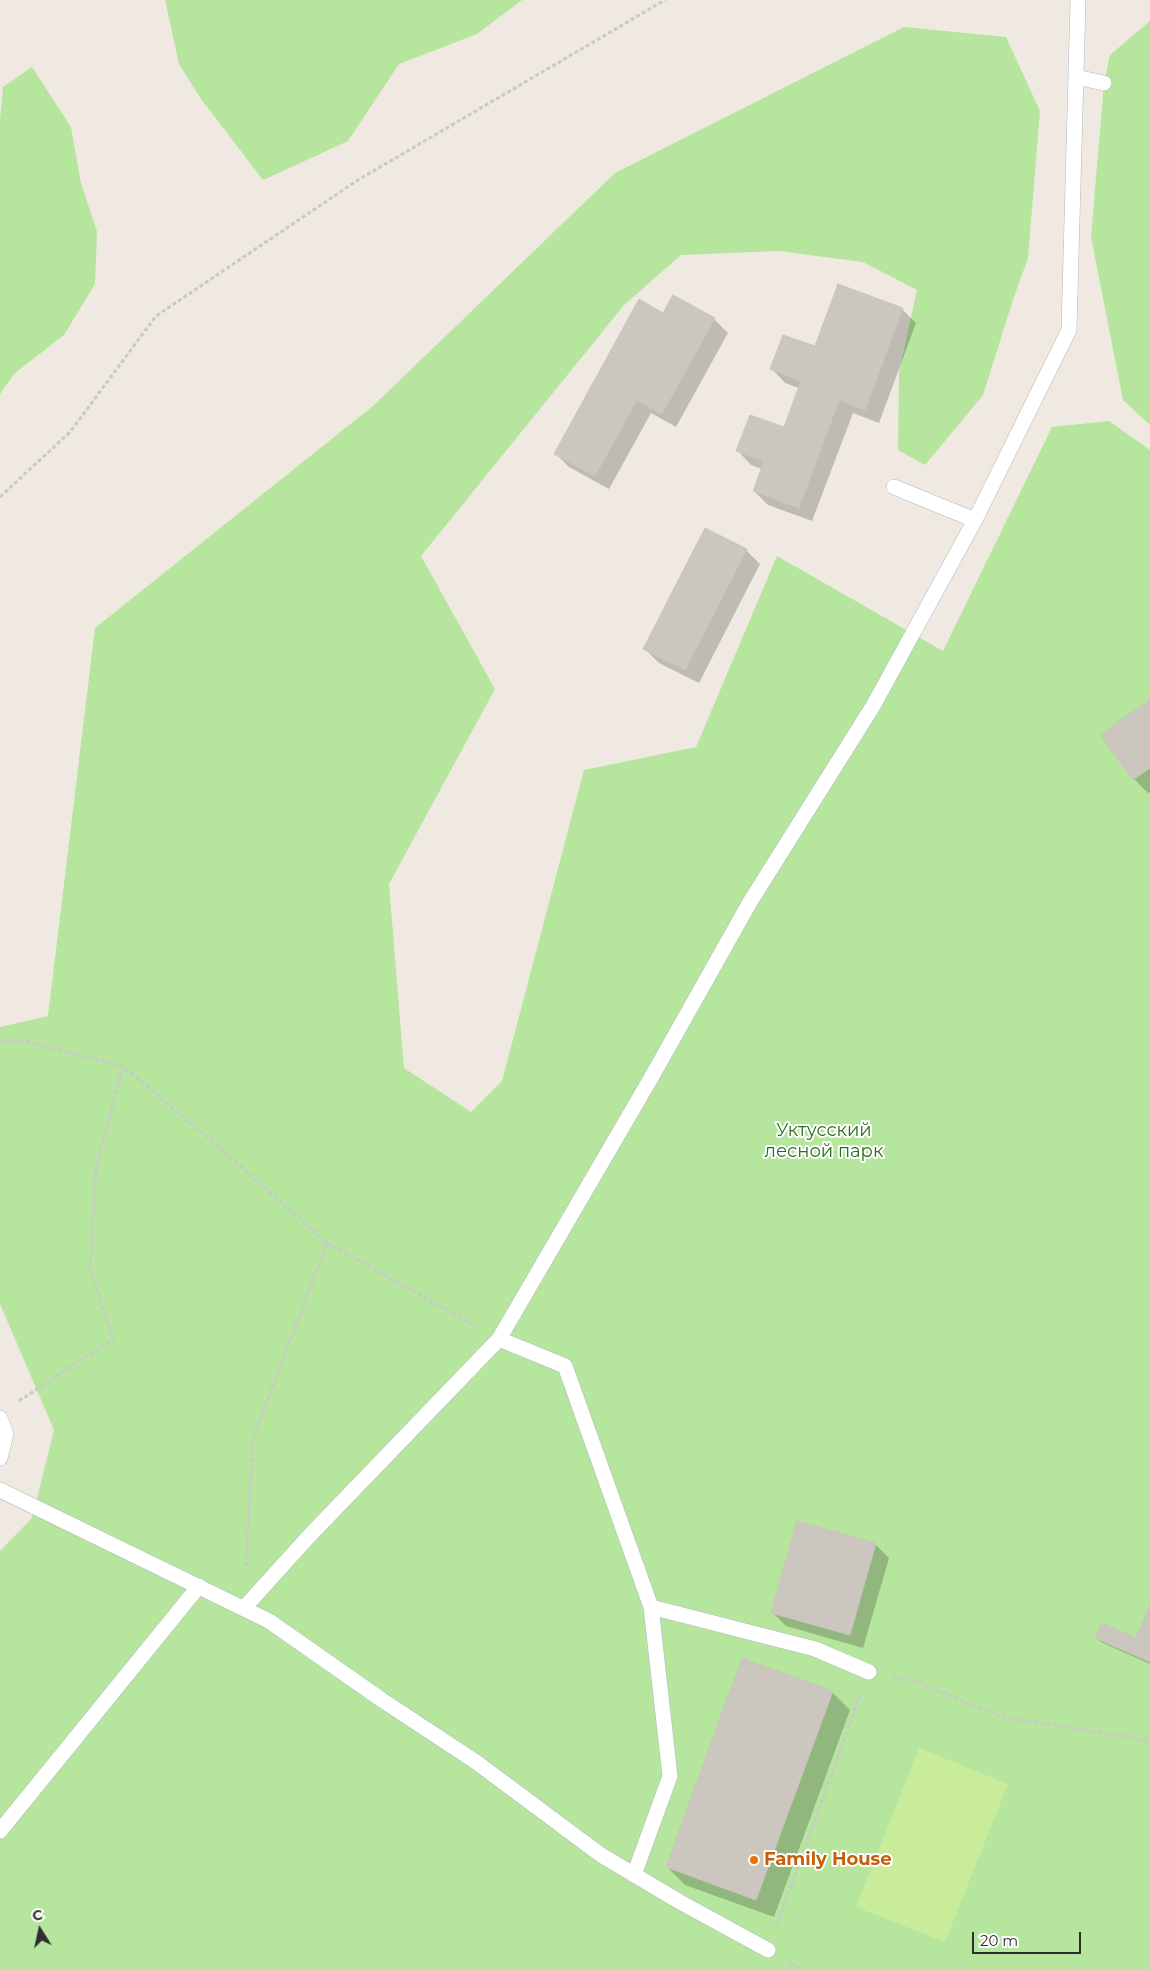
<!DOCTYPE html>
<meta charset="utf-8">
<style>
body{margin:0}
#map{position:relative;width:1150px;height:1970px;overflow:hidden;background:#efe9e1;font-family:Montserrat,sans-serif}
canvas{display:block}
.north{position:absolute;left:15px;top:1905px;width:50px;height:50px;-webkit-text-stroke:4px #fff;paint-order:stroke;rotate:350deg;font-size:14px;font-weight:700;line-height:20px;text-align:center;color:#2e2e2e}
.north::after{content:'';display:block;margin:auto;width:18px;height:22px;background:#2e2e2e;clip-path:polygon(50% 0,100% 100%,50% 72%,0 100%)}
.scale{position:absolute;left:972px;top:1932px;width:109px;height:22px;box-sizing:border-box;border:2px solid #2e2e2e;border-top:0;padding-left:6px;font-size:15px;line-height:18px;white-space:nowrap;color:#2e2e2e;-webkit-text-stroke:4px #fff;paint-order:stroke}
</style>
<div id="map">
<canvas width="1150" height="1970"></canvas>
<div class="north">С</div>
<div class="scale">20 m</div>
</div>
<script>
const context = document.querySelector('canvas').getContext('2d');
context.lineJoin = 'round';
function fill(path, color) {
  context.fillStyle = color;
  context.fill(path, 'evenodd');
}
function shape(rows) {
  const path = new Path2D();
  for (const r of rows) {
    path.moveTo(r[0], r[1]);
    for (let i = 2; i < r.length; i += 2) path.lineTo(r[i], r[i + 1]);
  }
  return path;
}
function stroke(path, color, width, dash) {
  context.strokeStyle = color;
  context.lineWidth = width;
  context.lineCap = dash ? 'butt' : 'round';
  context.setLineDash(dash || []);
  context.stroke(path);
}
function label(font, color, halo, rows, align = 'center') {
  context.font = font + ' Montserrat,sans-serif';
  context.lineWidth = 4;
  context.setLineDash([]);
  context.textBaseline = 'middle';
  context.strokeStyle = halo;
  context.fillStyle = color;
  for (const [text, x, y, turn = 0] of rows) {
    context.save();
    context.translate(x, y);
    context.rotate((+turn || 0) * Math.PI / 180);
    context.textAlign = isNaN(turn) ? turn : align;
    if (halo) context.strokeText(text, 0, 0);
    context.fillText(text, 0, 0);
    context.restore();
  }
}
const green = shape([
 [165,0,522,0,477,34,399,64,348,141,263,180,201,99,179,64],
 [1150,21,1150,425,1123,400,1091,237,1104,83,1110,55],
 [904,27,1006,37,1040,111,1028,258,1013,300,983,395,925,465,898,450,899,372,917,290,863,262,779,251,681,255,624,305,421,556,495,689,389,884,404,1068,471,1112,502,1081,584,770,696,747,777,556,943,651,1052,427,1109,421,1150,450,1150,1970,0,1970,0,1551,32,1518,54,1430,0,1304,0,1027,48,1016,95,628,373,406,615,173],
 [32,67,71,127,81,183,97,232,95,284,64,335,15,373,0,394,0,120,3,87]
]);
const pitch = shape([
 [919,1748,1008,1784,945,1942,856,1907]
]);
const shadow = shape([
 [902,309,916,323,879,423,853,413,812,521,768,505,754,491,762,469,751,465,738,451,784,429,799,388,785,383,772,369],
 [664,315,714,319,728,333,676,427,651,413,609,489,569,467,555,453],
 [746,550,760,564,699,683,659,663,645,649],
 [1150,701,1150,792,1148,793,1134,779],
 [875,1544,889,1558,863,1648,786,1626,772,1612],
 [1150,1609,1150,1664,1101,1642,1096,1638,1141,1642],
 [832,1692,850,1710,774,1917,685,1885,667,1867]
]);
const building = shape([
 [838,284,903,308,865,410,839,400,799,508,753,491,764,461,736,451,750,415,784,427,801,381,770,369,783,335,815,346,838,284],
 [673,295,715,318,662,414,637,400,595,476,554,454,639,299,663,313,673,295],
 [705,528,747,549,685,670,643,649,705,528],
 [1150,699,1150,768,1133,780,1100,735,1150,699],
 [797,1521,876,1543,850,1635,771,1613,797,1521],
 [1150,1605,1150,1644,1136,1638,1150,1605],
 [1102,1623,1150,1644,1150,1662,1095,1638,1102,1623],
 [742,1658,833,1691,756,1900,666,1867,742,1658]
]);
const path = shape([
 [0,497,70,432,156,316,358,180,665,0],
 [0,1041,24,1041,123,1066,212,1141,327,1243,476,1326],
 [19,1401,113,1339,90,1268,96,1168,123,1066],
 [246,1566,253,1439,327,1243],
 [893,1677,918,1682,1001,1717,1136,1738,1150,1743],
 [777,1925,860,1696],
 [790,1963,801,1970]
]);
const lane = shape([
 [1076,77,1104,83],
 [894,487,975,520,1069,330,1078,0],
 [499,1339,565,1366,651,1607,815,1649,869,1672],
 [0,1418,6,1434,0,1458],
 [0,1490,269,1621,382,1700,476,1762,601,1855,680,1902,768,1950],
 [244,1608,311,1534,499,1339,651,1078,750,902,873,706,975,520],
 [0,1831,199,1586],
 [634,1875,670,1776,651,1607]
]);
const markers = [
 [754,1860,5,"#e8710a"]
];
const parkNames = [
 ["Уктусский",824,1131],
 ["лесной парк",824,1152]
];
const foodNames = [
 ["Family House",764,1860]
];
fill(green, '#b6e59e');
fill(pitch, '#c9ec9a');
fill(shadow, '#0003');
fill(building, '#cbc7bf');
stroke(building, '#cbc5ba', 1);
stroke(lane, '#b4b7c1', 16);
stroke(path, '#c9c9c9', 3, [4, 2.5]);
stroke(lane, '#fff', 15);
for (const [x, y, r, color] of markers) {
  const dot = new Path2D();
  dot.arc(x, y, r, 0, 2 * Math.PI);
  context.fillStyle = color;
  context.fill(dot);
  stroke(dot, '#fff', 2);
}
label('18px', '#2c6e1b', '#fff', parkNames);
label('bold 18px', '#c56008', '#fff', foodNames, 'left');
</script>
